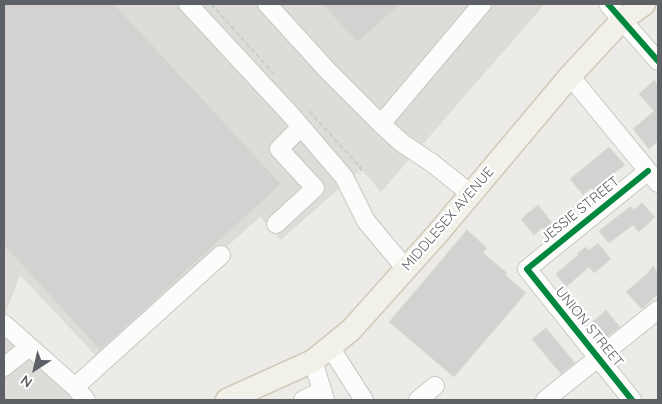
<!DOCTYPE html>
<style>
body{margin:0}
#map{position:relative;width:662px;height:404px;overflow:hidden;background:#ecebe7;font-family:Quicksand,sans-serif}
canvas{display:block}
.frame{position:absolute;inset:0;border:5px solid #5d6064;pointer-events:none}
.north{position:absolute;left:10px;top:344px;width:50px;height:50px;-webkit-text-stroke:4px #fff;paint-order:stroke;rotate:215deg;font-size:14px;font-weight:700;line-height:20px;text-align:center;color:#5d6064}
.north::after{content:'';display:block;margin:auto;width:18px;height:22px;background:#5d6064;clip-path:polygon(50% 0,100% 100%,50% 72%,0 100%)}
</style>
<div id="map">
<canvas width="662" height="404"></canvas>
<div class="frame"></div>
<div class="north">N</div>
</div>
<script>
const context = document.querySelector('canvas').getContext('2d');
context.lineJoin = 'round';
function fill(path, color) {
  context.fillStyle = color;
  context.fill(path, 'evenodd');
}
function shape(rows) {
  const path = new Path2D();
  for (const r of rows) {
    path.moveTo(r[0], r[1]);
    for (let i = 2; i < r.length; i += 2) path.lineTo(r[i], r[i + 1]);
  }
  return path;
}
function stroke(path, color, width, dash) {
  context.strokeStyle = color;
  context.lineWidth = width;
  context.lineCap = dash ? 'butt' : 'round';
  context.setLineDash(dash || []);
  context.stroke(path);
}
function label(font, color, halo, rows, align = 'center') {
  context.font = font + ' Quicksand,sans-serif';
  context.lineWidth = 4.5;
  context.setLineDash([]);
  context.textBaseline = 'middle';
  context.strokeStyle = halo;
  context.fillStyle = color;
  for (const [text, x, y, turn = 0] of rows) {
    context.save();
    context.translate(x, y);
    context.rotate((+turn || 0) * Math.PI / 180);
    context.textAlign = isNaN(turn) ? turn : align;
    if (halo) context.strokeText(text, 0, 0);
    context.fillText(text, 0, 0);
    context.restore();
  }
}
const industrial = shape([
 [4,4,545,4,381,192,361,169,281,240,260,217,100,360,20,275,5,315,86,396,81,400,4,400]
]);
const building = shape([
 [4,4,114,4,281,184,100,350,4,245,4,4],
 [322,4,400,4,358,42,322,4],
 [654,80,658,86,658,141,649,149,633,129,654,111,639,94,654,80],
 [609,147,625,165,602,182,603,183,594,190,591,188,583,195,570,179,609,147],
 [642,203,655,217,639,232,633,225,609,243,599,231,631,206,633,210,642,203],
 [538,205,553,224,545,230,542,228,534,235,521,219,538,205],
 [467,230,487,248,483,253,507,273,505,275,526,293,454,377,389,322,467,230],
 [598,243,611,259,594,273,589,267,566,287,556,274,578,255,577,254,585,247,589,250,598,243],
 [653,266,658,273,658,294,642,309,626,292,647,274,653,266],
 [606,310,620,327,603,340,590,324,606,310],
 [546,328,575,363,561,374,532,339,546,328]
]);
const path = shape([
 [211,4,275,75],
 [309,111,361,168,360,174]
]);
const minor = shape([
 [188,4,291,115,344,177,366,221,406,269],
 [267,4,328,71,381,124,402,143,432,163,471,194],
 [608,4,658,61],
 [570,76,658,183],
 [381,124,482,4],
 [276,224,315,188,279,149,301,127],
 [4,324,75,387,86,400],
 [330,347,364,400],
 [313,361,325,400],
 [4,367,29,347],
 [75,387,221,255],
 [303,400,322,391],
 [418,400,435,386],
 [545,400,658,310],
 [632,400,527,269,648,171]
]);
const major = shape([
 [227,400,313,361,351,330,438,233,570,76,623,19,644,4]
]);
const cycleway = shape([
 [608,4,658,61],
 [632,400,527,269,648,171]
]);
const streetNames = [
 ["JESSIE STREET",580,210,-39],
 ["MIDDLESEX AVENUE",448,219,-49],
 ["UNION STREET",589,327,51]
];
fill(industrial, '#dddcd8');
fill(building, '#d3d2d0');
stroke(building, '#dbdad6', 1);
stroke(minor, '#c8c7c7', 20);
stroke(major, '#d1cab8', 25);
stroke(path, '#c9cdcb', 2, [5, 2.5]);
stroke(minor, '#fcfcfb', 18);
stroke(major, '#f1f0e9', 22);
stroke(cycleway, '#00873e', 6);
label('14px', '#5d6064', '#fff', streetNames);
</script>
